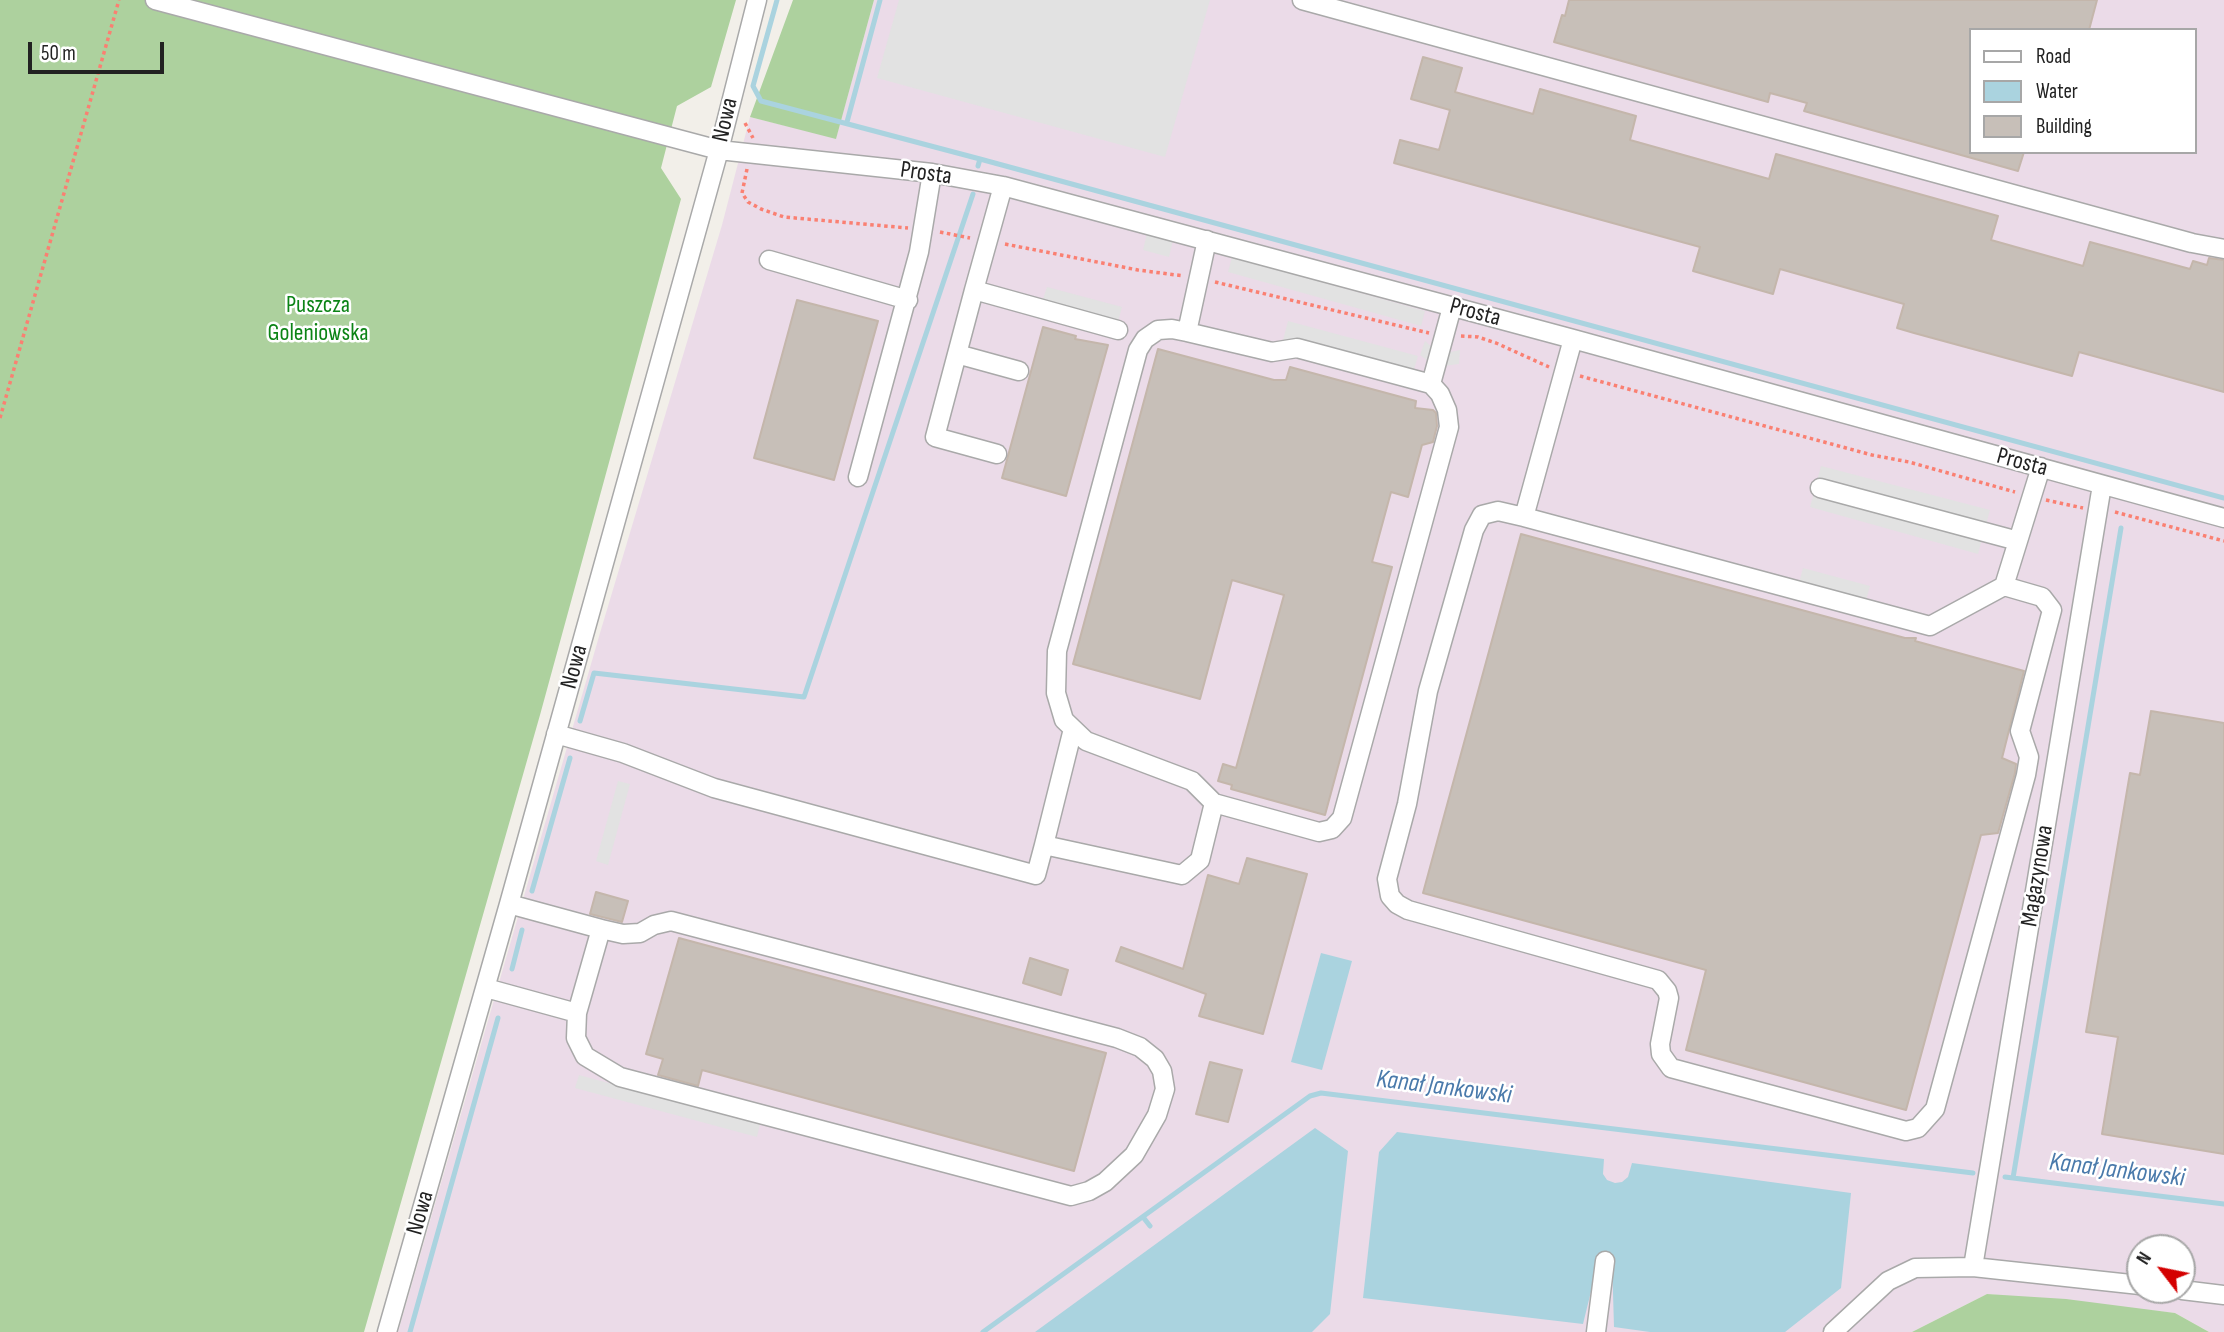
<!DOCTYPE html>
<meta charset="utf-8">
<style>
body{margin:0}
#map{position:relative;width:2224px;height:1332px;overflow:hidden;background:#f2efe9;font-family:"Sofia Sans Condensed",sans-serif}
canvas{display:block}
.legend{position:absolute;left:1969px;top:28px;width:228px;height:126px;box-sizing:border-box;background:#fff;border:2px solid #a7a7a7;margin:0;padding:9px 12px;list-style:none;font-size:21px;color:#222}
.legend li{display:flex;align-items:center;gap:14px;height:35px}
.legend b{width:35px;border:2px solid #a7a7a7}
.north{position:absolute;left:2126px;top:1234px;width:70px;height:70px;box-sizing:border-box;background:#fff;border:2px solid #a7a7a7;border-radius:50%;rotate:302deg;font-size:19px;font-weight:700;line-height:28px;text-align:center;color:#222}
.north::after{content:'';display:block;margin:auto;width:24px;height:32px;background:#d40000;clip-path:polygon(50% 0,100% 100%,50% 72%,0 100%)}
.scale{position:absolute;left:28px;top:42px;width:136px;height:32px;box-sizing:border-box;border:4px solid #222;border-top:0;padding-left:9px;font-size:21px;line-height:24px;white-space:nowrap;color:#222;-webkit-text-stroke:5px #fff;paint-order:stroke}
</style>
<div id="map">
<canvas width="2224" height="1332"></canvas>
<ul class="legend">
<li><b style="height:9px;background:#fff"></b>Road</li>
<li><b style="height:19px;background:#aad3df"></b>Water</li>
<li><b style="height:19px;background:#c7bfb8"></b>Building</li>
</ul>
<div class="north">N</div>
<div class="scale">50 m</div>
</div>
<script>
const context = document.querySelector('canvas').getContext('2d');
context.lineJoin = 'round';
function fill(path, color) {
  context.fillStyle = color;
  context.fill(path, 'evenodd');
}
function shape(rows) {
  const path = new Path2D();
  for (const r of rows) {
    path.moveTo(r[0], r[1]);
    for (let i = 2; i < r.length; i += 2) path.lineTo(r[i], r[i + 1]);
  }
  return path;
}
function stroke(path, color, width, dash) {
  context.strokeStyle = color;
  context.lineWidth = width;
  context.lineCap = dash ? 'butt' : 'round';
  context.setLineDash(dash || []);
  context.stroke(path);
}
function label(font, color, halo, rows, align = 'center') {
  context.font = font + ' "Sofia Sans Condensed",sans-serif';
  context.lineWidth = 5;
  context.setLineDash([]);
  context.textBaseline = 'middle';
  context.strokeStyle = halo;
  context.fillStyle = color;
  for (const [text, x, y, turn = 0] of rows) {
    context.save();
    context.translate(x, y);
    context.rotate((+turn || 0) * Math.PI / 180);
    context.textAlign = isNaN(turn) ? turn : align;
    if (halo) context.strokeText(text, 0, 0);
    context.fillText(text, 0, 0);
    context.restore();
  }
}
const industrial = shape([
 [874,0,2224,0,2224,1332,2209,1332,2175,1313,1987,1294,1912,1332,398,1332,600,633,722,225,750,117,836,138],
 [1970,30,2194,30,2194,152,1970,152],
 [2140,1248,2182,1248,2182,1290,2140,1290]
]);
const forest = shape([
 [0,0,736,0,711,87,677,106,661,168,681,199,540,715,364,1332,0,1332],
 [793,0,874,0,836,139,750,117],
 [1987,1294,2066,1299,2175,1313,2209,1332,1912,1332]
]);
const parking = shape([
 [899,0,1210,0,1165,157,877,78],
 [1149,225,1175,232,1169,257,1143,250],
 [1232,257,1425,311,1421,326,1228,272],
 [1047,287,1122,307,1116,329,1040,308],
 [1288,321,1418,356,1411,379,1282,344],
 [1425,341,1440,354,1460,350,1459,364,1436,367,1420,355],
 [1821,466,1990,510,1978,554,1810,507],
 [1803,568,1870,586,1864,608,1797,590],
 [618,781,630,784,608,865,596,861],
 [579,1075,760,1124,757,1137,575,1088]
]);
const water = shape([
 [1321,953,1352,961,1322,1070,1291,1062],
 [1315,1128,1348,1151,1330,1314,1312,1332,1035,1332],
 [1397,1132,1604,1159,1603,1174,1607,1180,1615,1183,1622,1182,1628,1177,1632,1163,1851,1193,1841,1288,1785,1332,1650,1332,1614,1327,1612,1259,1599,1259,1583,1324,1363,1298,1379,1152]
]);
const stream = shape([
 [777,0,753,86,761,101,980,159,978,166],
 [847,122,880,0],
 [980,159,2224,498],
 [580,721,594,673,804,697,973,194],
 [532,891,570,758],
 [512,969,522,930],
 [2005,1177,2224,1204],
 [2013,1178,2121,528],
 [1143,1217,1150,1226],
 [410,1332,498,1018],
 [983,1332,1310,1096,1321,1093,1973,1173]
]);
const building = shape([
 [1569,0,2097,0,2089,30,1970,30,1970,152,2024,152,2018,171,1804,111,1807,103,1770,93,1768,102,1554,42,1562,15,1565,16,1569,0],
 [1423,57,1462,68,1455,92,1533,114,1540,89,1636,116,1630,140,1769,179,1776,154,1998,216,1991,240,2083,266,2090,242,2190,269,2193,261,2207,265,2209,258,2224,260,2224,392,2079,352,2072,376,1914,333,1897,328,1904,304,1780,269,1773,294,1693,271,1700,247,1394,163,1400,140,1439,150,1450,110,1411,99,1423,57],
 [797,300,878,321,834,480,754,458,797,300],
 [1043,327,1076,336,1075,339,1108,345,1066,496,1002,478,1043,327],
 [1158,349,1274,380,1286,380,1290,367,1416,401,1415,408,1433,410,1436,413,1437,426,1433,442,1422,445,1408,497,1391,492,1372,562,1392,567,1325,815,1231,789,1232,785,1218,781,1223,764,1236,768,1284,595,1232,580,1200,699,1073,664,1158,349],
 [1521,534,1905,638,1916,638,1915,641,2024,671,2002,758,2016,764,2015,773,1998,833,1981,835,1906,1110,1686,1050,1706,970,1423,893,1521,534],
 [2151,711,2224,723,2224,1154,2102,1134,2118,1037,2086,1032,2130,773,2140,775,2151,711],
 [1247,858,1307,874,1263,1034,1199,1016,1206,994,1116,961,1121,947,1183,969,1208,875,1239,884,1247,858],
 [596,892,628,901,622,922,590,914,596,892],
 [679,938,1106,1053,1074,1171,702,1070,698,1086,658,1075,663,1059,646,1054,679,938],
 [1030,958,1068,970,1061,995,1023,983,1030,958],
 [1210,1062,1242,1070,1228,1122,1196,1114,1210,1062]
]);
const path = shape([
 [745,123,753,138],
 [747,169,742,193,748,202,761,209,784,217,908,228],
 [940,232,970,238],
 [1005,244,1138,270,1184,276],
 [1215,282,1429,333],
 [1461,336,1478,337,1496,343,1549,367],
 [1580,376,1872,455,1909,462,2015,492],
 [0,418,119,0],
 [2046,500,2083,508],
 [2115,512,2224,541]
]);
const minor = shape([
 [155,0,719,150,932,173,1003,186,1573,339,2224,518],
 [1302,0,2192,243,2224,249],
 [1003,186,974,290,1118,330],
 [1207,240,1187,332,1272,352,1297,348,1431,384,1452,307],
 [769,260,908,300],
 [974,290,957,354,1019,371],
 [1187,332,1172,329,1158,330,1145,339,1138,350,1057,651,1056,693,1064,720,1086,741,1192,781,1214,803,1319,832,1332,829,1342,818,1449,427,1447,410,1440,394,1431,384],
 [957,354,935,437,997,454],
 [858,477,919,252,932,173],
 [1820,488,2018,541],
 [1524,517,1498,511,1482,515,1474,530,1428,691,1407,804,1387,879,1390,896,1397,904,1408,910,1658,980,1667,991,1669,998,1660,1044,1661,1054,1671,1068,1906,1131,1918,1128,1935,1109,2026,775,2029,757,2020,731,2052,610,2042,597,2004,586,1930,626,1524,517,1573,339],
 [2004,586,2041,467],
 [556,734,623,753,714,788,1036,875,1044,845,1182,875,1200,860,1214,803],
 [1044,845,1073,729],
 [486,988,577,1013,601,929,509,904],
 [577,1013,576,1038,585,1056,620,1077,1071,1196,1089,1191,1105,1182,1134,1155,1157,1115,1165,1089,1162,1071,1155,1059,1140,1047,1117,1038,671,921,654,925,640,933,623,934,601,929],
 [1973,1267,2140,1285],
 [2182,1290,2224,1295],
 [387,1332,509,904,719,150,757,0],
 [1596,1332,1605,1261],
 [1833,1332,1888,1281,1915,1268,1973,1267,2102,485]
]);
const streetNames = [
 ["Nowa",726,120,-77],
 ["Prosta",926,174,8],
 ["Prosta",1475,313,15],
 ["Prosta",2022,463,15],
 ["Nowa",575,667,-75],
 ["Magazynowa",2038,876,-81],
 ["Nowa",421,1213,-74]
];
const parkNames = [
 ["Puszcza",318,306],
 ["Goleniowska",318,334]
];
const waterNames = [
 ["Kanał Jankowski",1444,1088,7],
 ["Kanał Jankowski",2117,1171,7]
];
fill(industrial, '#ebdbe8');
fill(forest, '#add19e');
fill(parking, '#e2e2e2');
fill(water, '#aad3df');
stroke(stream, '#aad3df', 5);
fill(building, '#c7bfb8');
stroke(building, '#c4b6ab', 2);
stroke(minor, '#a9a9a9', 21);
stroke(path, '#fa8072', 3.5, [3.5, 3.5]);
stroke(minor, '#fff', 18);
label('24px', '#222', '#fff', streetNames);
label('24px', '#0c8416', '#fff', parkNames);
label('italic 26px', '#4a7aab', '#fff', waterNames);
</script>
